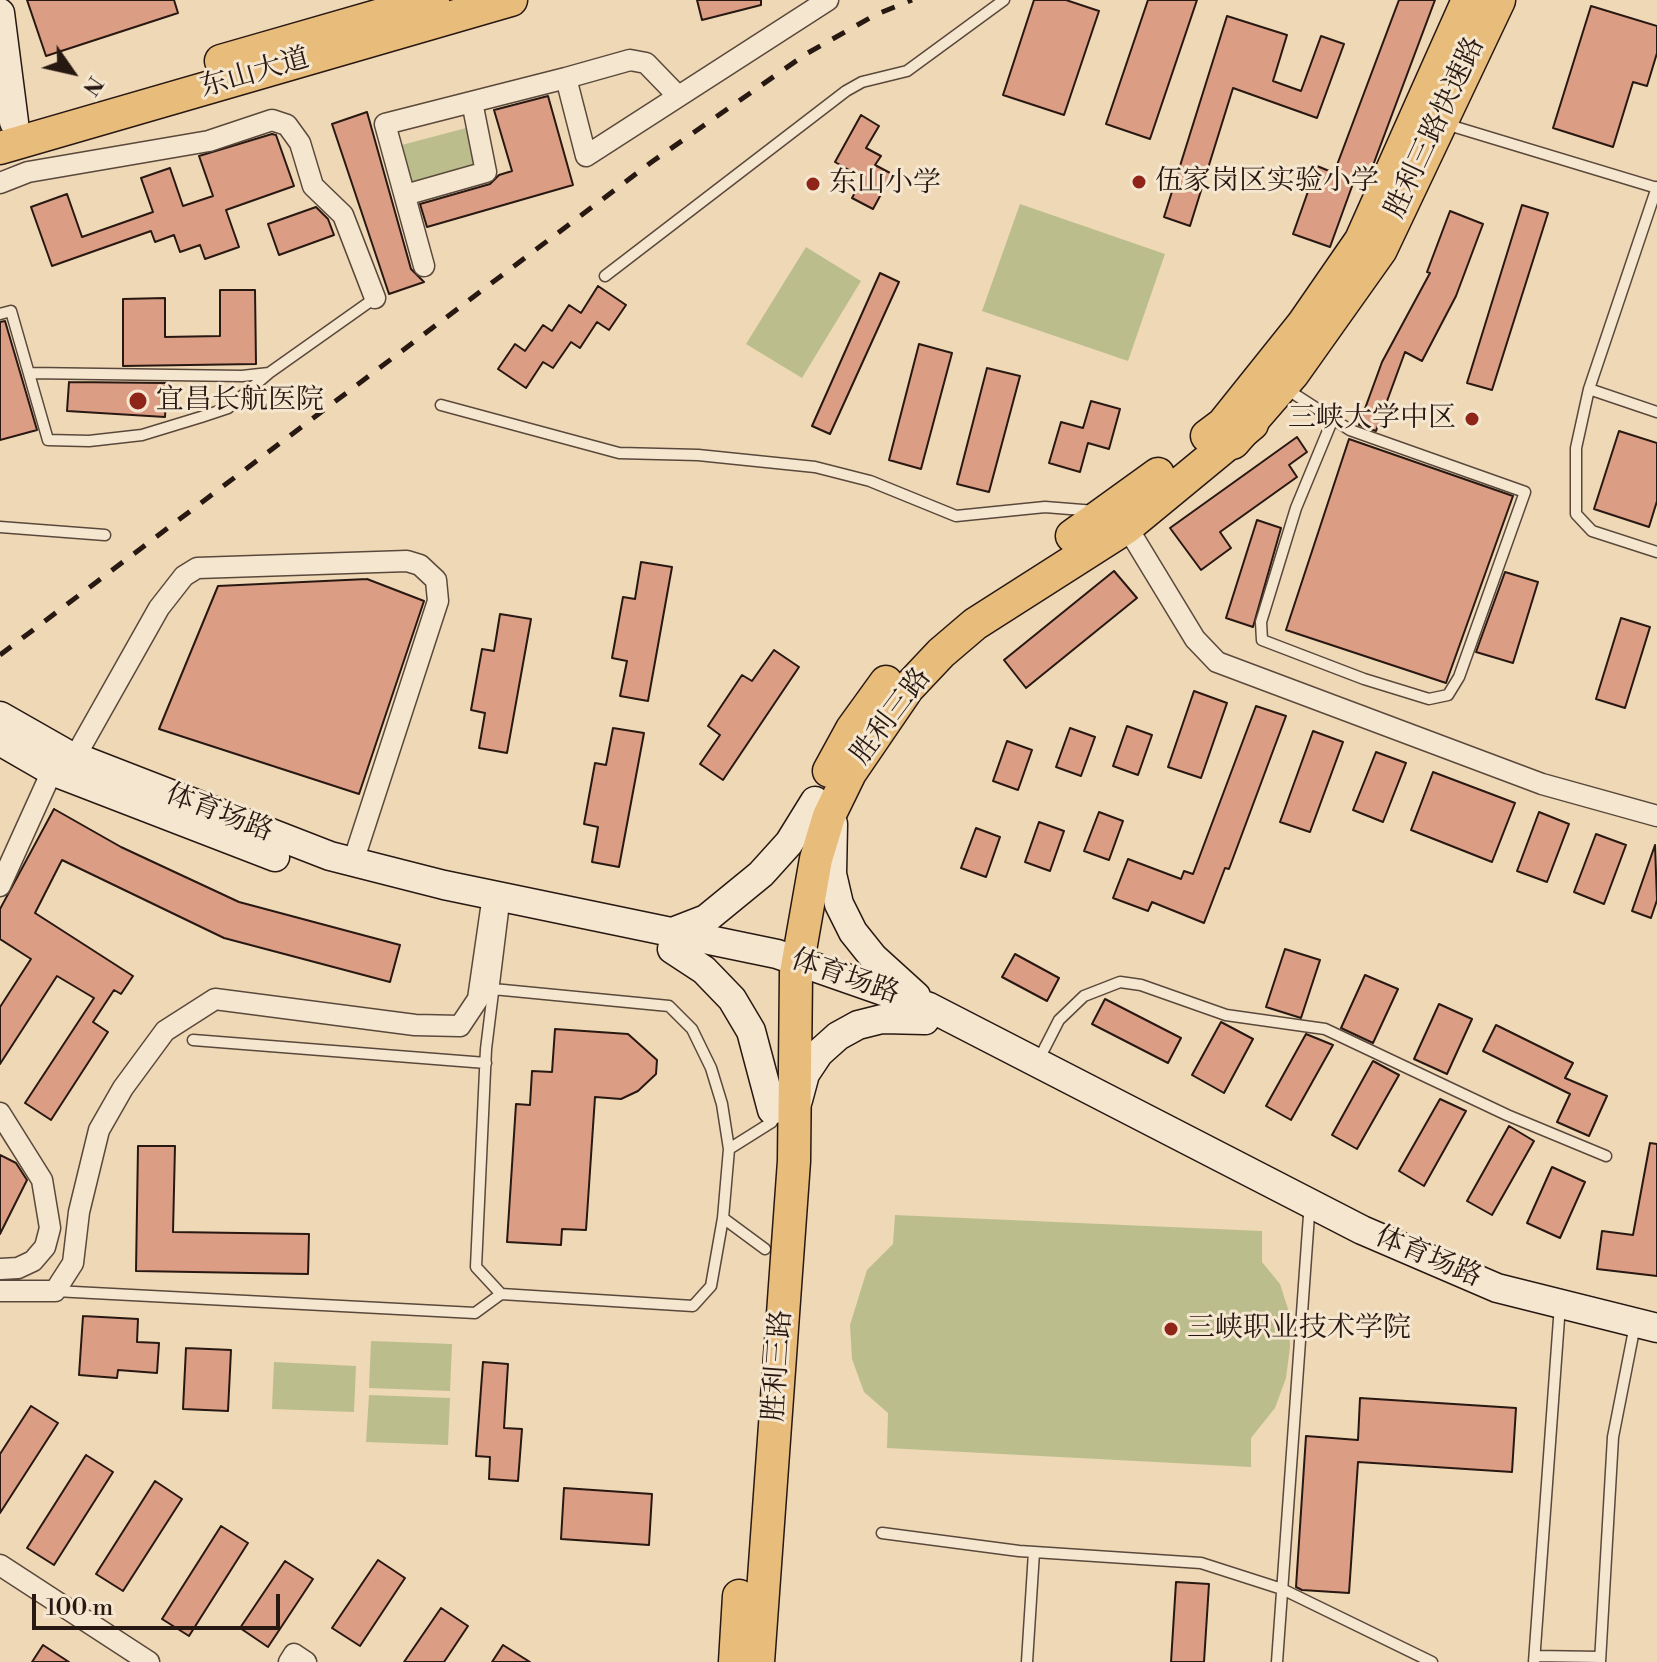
<!DOCTYPE html>
<meta charset="utf-8">
<style>
body{margin:0}
#map{position:relative;width:1657px;height:1662px;overflow:hidden;background:#efd8b6;font-family:"Libre Bodoni",serif}
canvas{display:block}
.north{position:absolute;left:32px;top:32px;width:80px;height:80px;-webkit-text-stroke:6px #f5e6d0;paint-order:stroke;rotate:124deg;font-size:22px;font-weight:700;line-height:32px;text-align:center;color:#281812}
.north::after{content:'';display:block;margin:auto;width:28px;height:36px;background:#281812;clip-path:polygon(50% 0,100% 100%,50% 72%,0 100%)}
.scale{position:absolute;left:32px;top:1594px;width:248px;height:36px;box-sizing:border-box;border:4px solid #281812;border-top:0;padding-left:10px;font-size:24px;line-height:28px;white-space:nowrap;color:#281812;-webkit-text-stroke:6px #f5e6d0;paint-order:stroke}
</style>
<div id="map">
<canvas width="1657" height="1662"></canvas>
<div class="north">N</div>
<div class="scale">100 m</div>
</div>
<script>
const context = document.querySelector('canvas').getContext('2d');
context.lineJoin = 'round';
function fill(path, color) {
  context.fillStyle = color;
  context.fill(path, 'evenodd');
}
function shape(rows) {
  const path = new Path2D();
  for (const r of rows) {
    path.moveTo(r[0], r[1]);
    for (let i = 2; i < r.length; i += 2) path.lineTo(r[i], r[i + 1]);
  }
  return path;
}
function stroke(path, color, width, dash) {
  context.strokeStyle = color;
  context.lineWidth = width;
  context.lineCap = dash ? 'butt' : 'round';
  context.setLineDash(dash || []);
  context.stroke(path);
}
function label(font, color, halo, rows, align = 'center') {
  context.font = font + ' "Libre Bodoni","Noto Serif SC",serif';
  context.lineWidth = 6;
  context.setLineDash([]);
  context.textBaseline = 'middle';
  context.strokeStyle = halo;
  context.fillStyle = color;
  for (const [text, x, y, turn = 0] of rows) {
    context.save();
    context.translate(x, y);
    context.rotate((+turn || 0) * Math.PI / 180);
    context.textAlign = isNaN(turn) ? turn : align;
    if (halo) context.strokeText(text, 0, 0);
    context.fillText(text, 0, 0);
    context.restore();
  }
}
const green = shape([
 [470,127,481,170,409,189,398,146],
 [1020,204,1165,254,1128,361,982,311],
 [806,247,861,281,802,378,746,344],
 [895,1215,1262,1231,1262,1262,1280,1284,1289,1312,1290,1347,1286,1378,1275,1408,1251,1438,1251,1467,887,1448,888,1413,864,1392,852,1359,850,1325,867,1270,893,1244],
 [371,1341,452,1344,450,1391,369,1388],
 [274,1362,356,1366,354,1412,272,1409],
 [369,1395,450,1398,448,1445,366,1442]
]);
const building = shape([
 [27,0,174,0,178,13,46,56,27,0],
 [697,0,761,0,761,5,702,20,697,0],
 [1034,0,1066,0,1099,11,1064,115,1003,95,1034,0],
 [1148,0,1197,0,1150,139,1106,124,1148,0],
 [1399,0,1435,0,1372,168,1371,171,1359,167,1330,247,1293,234,1317,166,1334,173,1399,0],
 [1591,6,1657,26,1657,53,1647,86,1633,82,1613,147,1553,128,1591,6],
 [1227,16,1287,35,1273,81,1301,91,1321,36,1344,44,1317,118,1233,88,1190,226,1164,217,1227,16],
 [548,96,573,185,427,227,420,204,490,184,499,175,512,171,494,110,548,96],
 [367,112,411,269,424,282,389,294,332,124,367,112],
 [861,115,879,126,866,148,881,156,875,165,892,174,873,209,852,198,863,178,835,162,861,115],
 [272,134,276,135,294,186,226,210,239,247,205,259,200,245,180,252,174,235,155,242,151,231,52,266,31,207,67,194,82,237,153,212,141,178,170,168,183,206,213,196,199,156,272,134],
 [1522,205,1548,213,1492,390,1467,383,1522,205],
 [316,207,328,219,334,235,279,255,268,224,316,207],
 [1450,211,1483,224,1456,296,1422,361,1405,352,1376,431,1359,425,1382,362,1430,273,1427,272,1450,211],
 [880,273,899,282,830,434,812,426,880,273],
 [598,286,626,305,609,330,597,322,580,348,571,342,553,368,543,362,526,388,498,369,515,344,525,351,543,325,552,331,569,305,581,313,598,286],
 [220,290,255,290,256,364,123,366,123,299,165,298,165,337,220,336,220,290],
 [5,321,37,430,0,440,0,322,5,321],
 [919,344,952,353,921,469,889,460,919,344],
 [987,368,1020,376,989,492,957,484,987,368],
 [69,382,167,383,165,417,67,411,69,382],
 [1091,401,1120,409,1109,449,1088,443,1080,472,1049,463,1061,422,1083,428,1091,401],
 [1619,431,1657,443,1657,501,1649,527,1594,509,1619,431],
 [1297,437,1307,452,1289,465,1297,477,1220,532,1231,548,1201,570,1170,528,1297,437],
 [1349,439,1513,496,1446,683,1286,630,1349,439],
 [1257,520,1281,528,1253,627,1226,618,1257,520],
 [641,562,672,567,648,701,620,696,627,661,612,658,623,597,635,599,641,562],
 [1114,571,1137,598,1026,688,1004,660,1114,571],
 [1505,572,1538,582,1513,663,1476,652,1505,572],
 [367,579,424,601,359,794,159,729,218,586,367,579],
 [500,614,531,619,507,753,479,748,485,713,471,710,482,649,494,651,500,614],
 [1621,618,1650,627,1625,708,1596,699,1621,618],
 [774,650,799,667,723,780,700,764,720,735,708,726,742,675,752,681,774,650],
 [1194,691,1227,703,1201,778,1168,767,1194,691],
 [1256,706,1286,716,1229,869,1225,868,1204,923,1152,902,1148,911,1113,898,1128,859,1181,879,1184,871,1193,874,1256,706],
 [1127,726,1152,735,1138,775,1113,766,1127,726],
 [613,728,644,733,619,867,592,862,598,827,584,824,595,763,606,765,613,728],
 [1070,728,1095,737,1081,776,1056,767,1070,728],
 [1313,731,1343,742,1310,832,1280,822,1313,731],
 [1007,741,1032,750,1018,790,993,781,1007,741],
 [1376,752,1406,763,1383,822,1353,810,1376,752],
 [1433,772,1515,803,1492,862,1411,830,1433,772],
 [54,809,121,847,239,902,400,945,390,982,224,938,62,860,35,913,133,976,121,994,114,990,93,1022,108,1032,51,1120,25,1103,94,998,57,976,0,1064,0,1007,31,959,0,939,0,909,54,809],
 [1099,812,1123,821,1109,860,1084,851,1099,812],
 [1539,812,1569,824,1547,882,1517,871,1539,812],
 [1039,822,1064,831,1050,871,1025,862,1039,822],
 [976,828,1000,837,986,877,961,868,976,828],
 [1596,834,1626,845,1604,904,1574,892,1596,834],
 [1655,845,1657,900,1651,918,1632,911,1655,845],
 [1285,949,1320,960,1301,1018,1266,1007,1285,949],
 [1015,954,1059,978,1047,1001,1002,977,1015,954],
 [1365,975,1398,989,1373,1043,1341,1028,1365,975],
 [1105,999,1181,1038,1168,1063,1092,1024,1105,999],
 [1439,1004,1472,1019,1447,1074,1414,1059,1439,1004],
 [1221,1022,1253,1039,1224,1093,1192,1075,1221,1022],
 [1496,1025,1573,1063,1565,1078,1607,1096,1589,1136,1557,1122,1570,1094,1483,1051,1496,1025],
 [555,1029,628,1034,657,1060,656,1074,638,1091,621,1099,595,1097,586,1230,562,1229,561,1245,507,1242,516,1104,530,1105,532,1071,552,1072,555,1029],
 [1306,1034,1333,1045,1291,1120,1266,1106,1306,1034],
 [1373,1061,1399,1075,1357,1149,1332,1135,1373,1061],
 [1440,1099,1466,1111,1424,1186,1399,1171,1440,1099],
 [1509,1126,1534,1141,1492,1215,1467,1201,1509,1126],
 [1650,1143,1657,1144,1657,1276,1597,1269,1602,1231,1633,1235,1650,1143],
 [138,1146,175,1146,173,1232,309,1234,308,1274,136,1271,138,1146],
 [0,1155,16,1163,27,1180,0,1234,0,1155],
 [1552,1167,1585,1182,1560,1238,1527,1223,1552,1167],
 [83,1316,138,1319,137,1342,159,1343,157,1373,118,1370,117,1378,79,1375,83,1316],
 [186,1348,231,1350,228,1411,183,1409,186,1348],
 [483,1362,508,1364,504,1428,522,1429,518,1481,489,1479,490,1457,476,1456,483,1362],
 [1360,1398,1516,1408,1512,1472,1358,1462,1349,1593,1302,1590,1296,1587,1306,1436,1358,1440,1360,1398],
 [31,1406,58,1423,0,1513,0,1454,31,1406],
 [86,1455,113,1472,54,1565,27,1548,86,1455],
 [155,1481,182,1499,123,1591,96,1574,155,1481],
 [564,1488,652,1494,649,1545,561,1539,564,1488],
 [221,1526,248,1543,189,1636,162,1619,221,1526],
 [378,1560,405,1578,360,1646,332,1628,378,1560],
 [285,1561,313,1579,268,1647,240,1628,285,1561],
 [1176,1582,1209,1584,1204,1662,1171,1662,1176,1582],
 [441,1608,468,1626,444,1662,404,1662,441,1608],
 [43,1645,69,1662,32,1662,43,1645],
 [503,1645,530,1662,492,1662,503,1645]
]);
const lane = shape([
 [1452,126,1657,188],
 [1657,187,1589,389,1576,448,1576,514,1592,531,1657,552],
 [605,276,846,91,862,82,907,71,1004,0],
 [0,314,11,311,48,440,89,441,142,435,201,417,228,408,269,373],
 [30,373,242,376,269,373,375,298],
 [1589,389,1657,412],
 [1288,390,1350,430,1525,492,1459,677,1448,695,1429,699,1364,679,1262,640,1261,622,1296,508,1332,421],
 [441,405,619,453,698,455,815,467,870,481,956,516,1045,507,1095,511],
 [0,527,105,535],
 [503,911,486,1049,476,1267,501,1294,693,1306,711,1286,723,1218],
 [493,989,669,1006,692,1029,711,1068,722,1104,729,1149],
 [193,1040,486,1063],
 [1038,1061,1059,1020,1084,996,1120,982,1141,985,1226,1015,1325,1029,1507,1115,1606,1156],
 [765,1249,723,1218,729,1149,772,1122],
 [55,1291,475,1313,501,1294],
 [882,1533,1019,1551,1201,1563,1282,1589,1432,1662],
 [1535,1656,1600,1657],
 [1027,1662,1034,1552],
 [1277,1662,1309,1215],
 [1534,1662,1560,1305],
 [1600,1662,1613,1437,1635,1325]
]);
const street = shape([
 [677,95,646,63,630,60,566,78,586,156,828,0],
 [0,183,28,172,209,141,272,120,287,125,300,143,313,186,343,215,375,298],
 [405,195,486,172,472,102],
 [424,266,385,124,566,78],
 [1127,527,1195,639,1217,662,1542,784,1657,816],
 [75,757,159,608,184,576,197,568,407,561,420,565,436,580,438,601,353,862],
 [0,886,52,771],
 [0,1113,42,1180,50,1228,45,1247,33,1261,18,1268,0,1269],
 [0,1291,55,1291,73,1263,79,1212,99,1130,123,1088,165,1031,215,999,415,1025,460,1026,478,999,491,909],
 [0,1565,149,1662],
 [289,1662,294,1654,306,1662]
]);
const secondary = shape([
 [0,13,14,122],
 [0,716,65,753,330,856,444,885,777,954,929,1007,1362,1230,1497,1288,1657,1328],
 [0,741,52,771,275,857],
 [833,824,832,874,839,904,853,932,873,957,916,996],
 [675,931,706,919,761,874,789,843,815,801],
 [672,949,704,970,732,999,751,1031,772,1110],
 [798,1100,805,1074,819,1053,838,1036,858,1025,882,1019,925,1020]
]);
const primary = shape([
 [221,61,433,0],
 [0,148,511,0],
 [1207,436,1223,424,1303,324,1361,240,1468,0],
 [1072,536,1158,474],
 [829,771,852,729,886,682],
 [735,1662,739,1596],
 [758,1662,794,1161,796,973,816,859,829,816,850,773,908,688,941,653,975,624,1127,527,1252,424]
]);
const highway = shape([
 [1232,441,1291,373,1379,249,1497,0]
]);
const rail = shape([
 [0,655,653,161,806,54,875,15,912,0]
]);
const markers = [
 [1139,182,8,"#8f2418"],
 [813,184,8,"#8f2418"],
 [138,401,10,"#8f2418"],
 [1472,419,8,"#8f2418"],
 [1171,1329,8,"#8f2418"]
];
const streetNames = [
 ["东山大道",255,74,-16],
 ["胜利三路快速路",1436,128,-65],
 ["胜利三路",892,717,-53],
 ["体育场路",219,814,21],
 ["体育场路",845,978,19],
 ["体育场路",1428,1258,23],
 ["胜利三路",779,1366,-86]
];
const poiNames = [
 ["伍家岗区实验小学",1155,182],
 ["东山小学",829,184],
 ["宜昌长航医院",156,401],
 ["三峡大学中区",1456,419,"right"],
 ["三峡职业技术学院",1187,1329]
];
fill(green, '#bbbe8c');
fill(building, '#db9d84');
stroke(building, '#281812', 2);
stroke(lane, '#5a483b', 13);
stroke(street, '#5a483b', 23);
stroke(secondary, '#281812', 31);
stroke(primary, '#281812', 35);
stroke(highway, '#281812', 39);
stroke(lane, '#f5e6d0', 10);
stroke(street, '#f5e6d0', 20);
stroke(secondary, '#f5e6d0', 28);
stroke(primary, '#e8bc7b', 32);
stroke(highway, '#e8bc7b', 36);
stroke(rail, '#281812', 5, [14, 14]);
for (const [x, y, r, color] of markers) {
  const dot = new Path2D();
  dot.arc(x, y, r, 0, 2 * Math.PI);
  context.fillStyle = color;
  context.fill(dot);
  stroke(dot, '#f5e6d0', 3);
}
label('28px', '#281812', '#f5e6d0', streetNames);
label('28px', '#281812', '#f5e6d0', poiNames, 'left');
</script>
